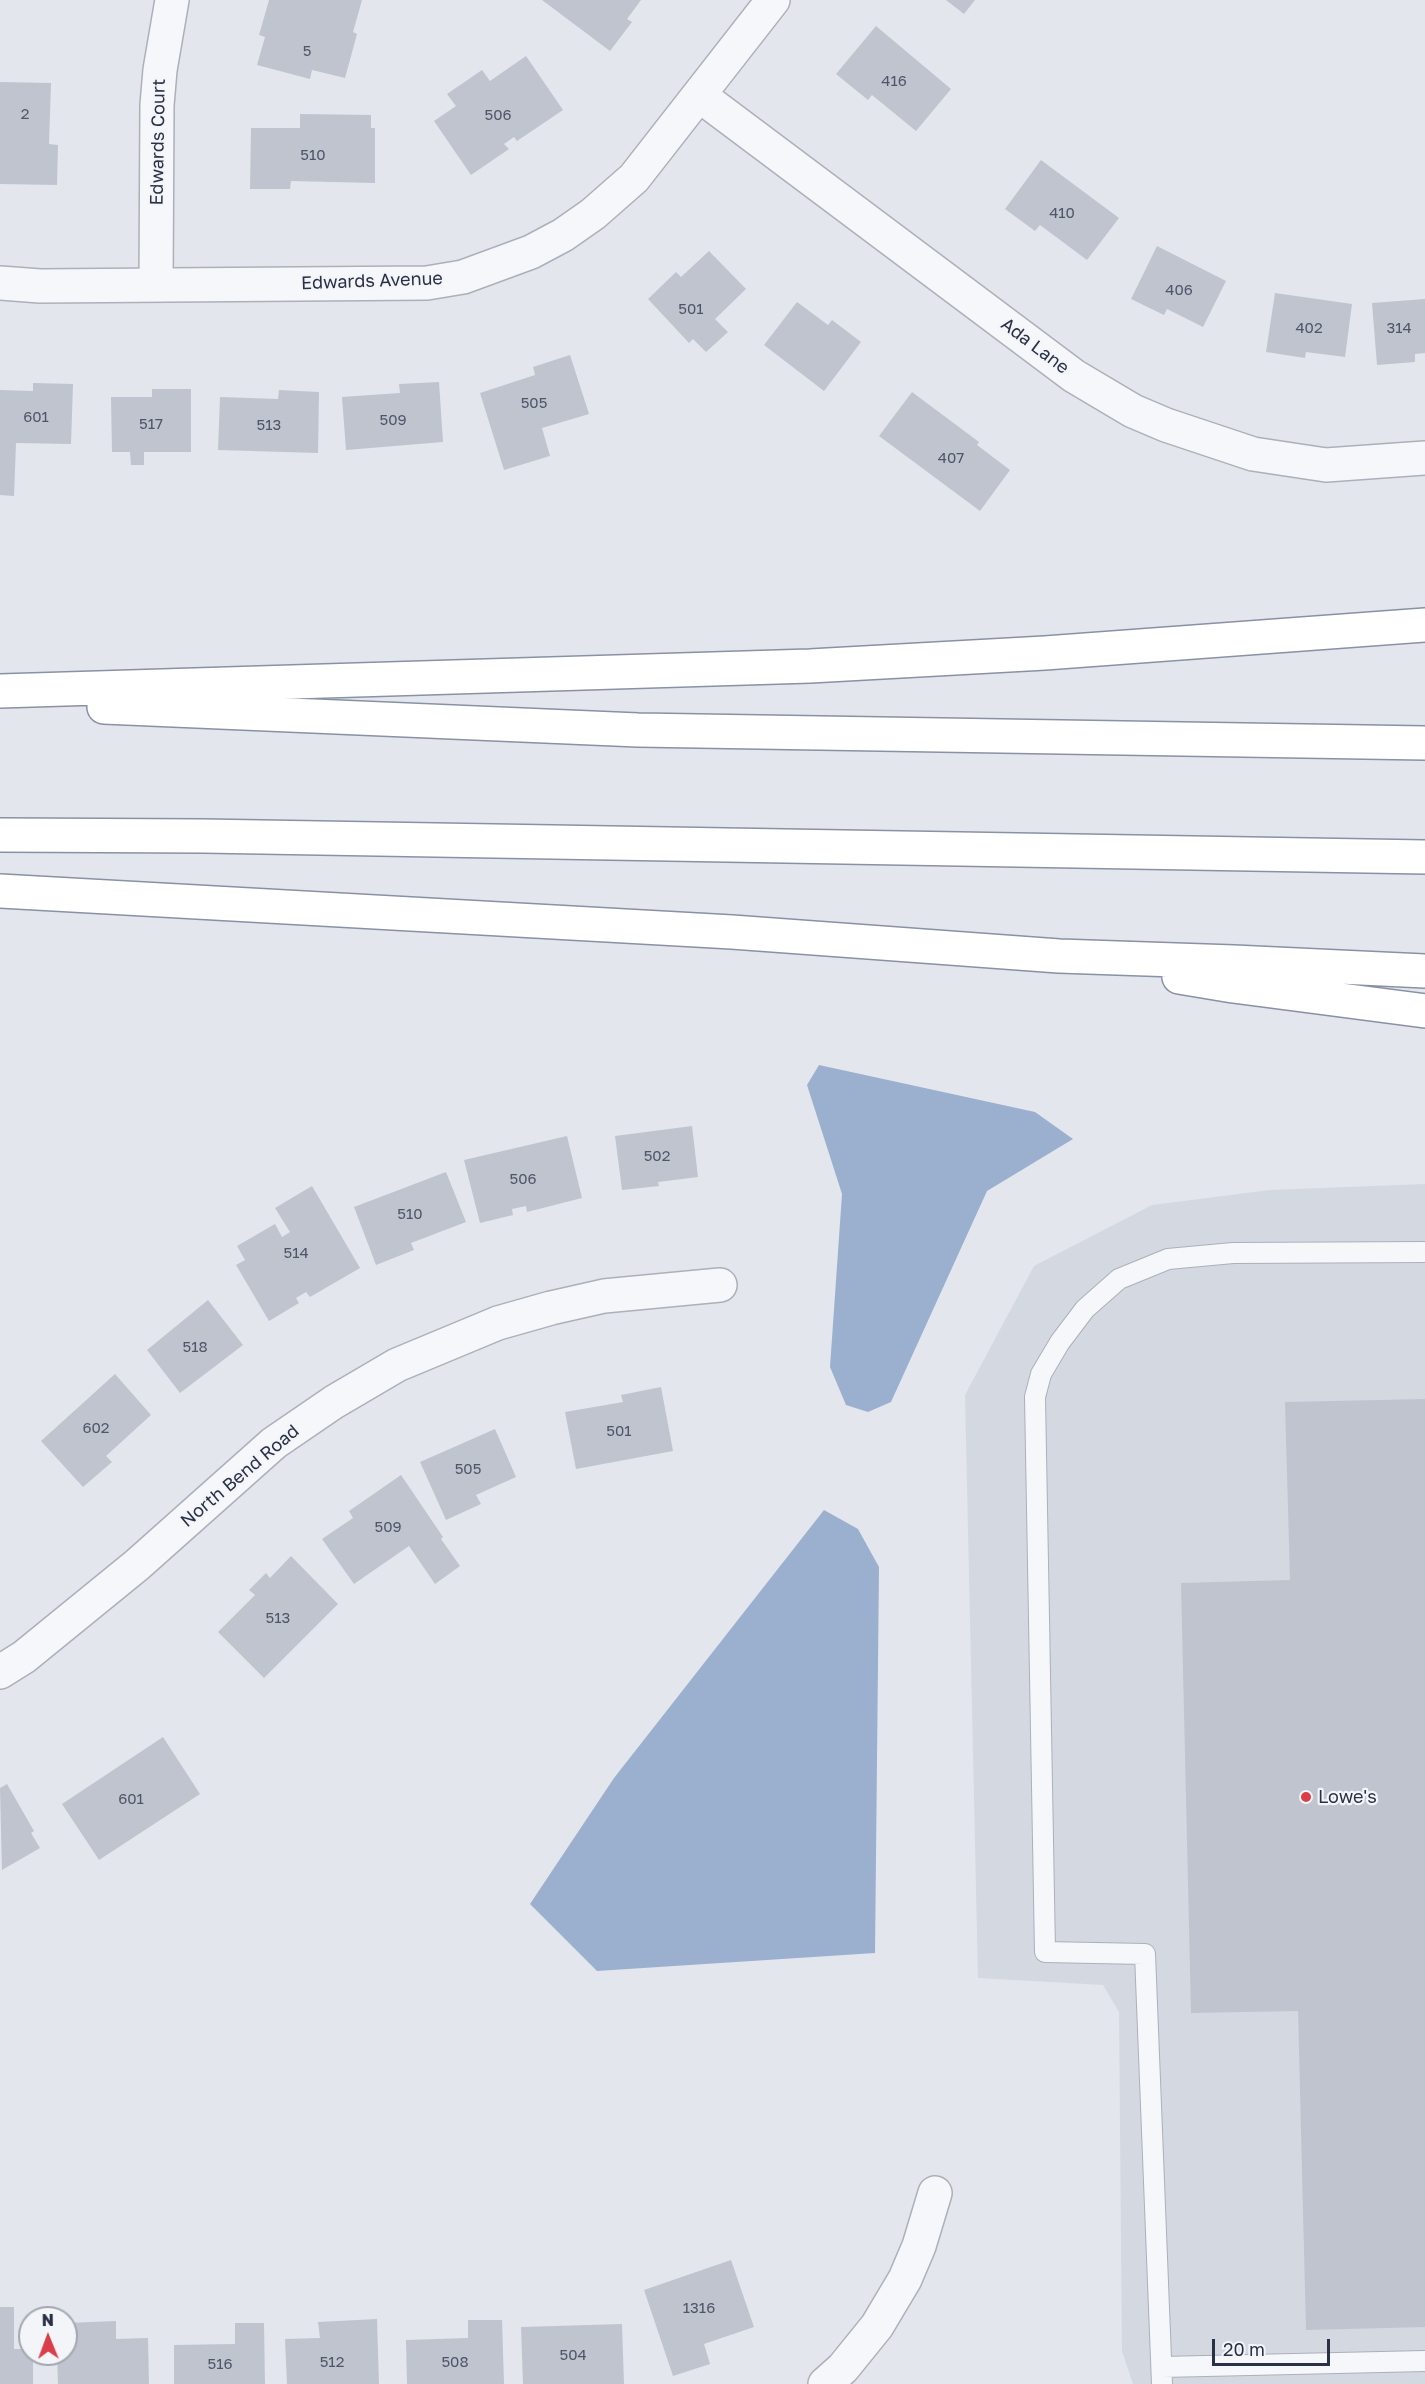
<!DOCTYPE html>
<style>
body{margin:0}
#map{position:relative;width:1425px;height:2384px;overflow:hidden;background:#e3e6ec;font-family:"Golos Text",sans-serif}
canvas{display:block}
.north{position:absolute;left:18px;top:2306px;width:60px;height:60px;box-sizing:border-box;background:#f3f5f9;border:2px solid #a2a7b1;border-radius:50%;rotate:359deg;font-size:16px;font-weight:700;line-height:24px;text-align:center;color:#293146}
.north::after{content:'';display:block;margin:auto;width:21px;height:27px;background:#da3f49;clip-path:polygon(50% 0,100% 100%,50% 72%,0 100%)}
.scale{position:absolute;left:1212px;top:2339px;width:118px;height:27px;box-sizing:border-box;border:3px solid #293146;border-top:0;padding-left:8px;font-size:18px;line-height:21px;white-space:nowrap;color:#293146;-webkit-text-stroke:4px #f3f5f9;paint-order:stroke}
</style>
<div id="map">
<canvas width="1425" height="2384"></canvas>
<div class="north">N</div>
<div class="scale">20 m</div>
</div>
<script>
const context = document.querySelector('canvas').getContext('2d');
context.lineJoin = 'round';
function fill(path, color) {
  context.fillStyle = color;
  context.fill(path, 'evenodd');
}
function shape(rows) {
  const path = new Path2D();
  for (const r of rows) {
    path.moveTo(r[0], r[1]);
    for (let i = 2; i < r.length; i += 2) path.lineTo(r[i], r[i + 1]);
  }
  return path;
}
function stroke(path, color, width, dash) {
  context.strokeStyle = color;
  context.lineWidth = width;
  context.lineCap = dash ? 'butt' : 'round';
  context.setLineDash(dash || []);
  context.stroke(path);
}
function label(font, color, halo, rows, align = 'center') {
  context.font = font + ' "Golos Text",sans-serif';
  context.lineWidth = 4.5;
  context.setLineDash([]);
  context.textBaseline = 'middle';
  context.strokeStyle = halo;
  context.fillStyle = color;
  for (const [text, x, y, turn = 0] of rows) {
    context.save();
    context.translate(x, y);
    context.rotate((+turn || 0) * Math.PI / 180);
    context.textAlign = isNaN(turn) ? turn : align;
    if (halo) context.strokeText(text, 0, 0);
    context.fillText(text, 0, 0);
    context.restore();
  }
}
const built = shape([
 [1425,1184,1425,2384,1133,2384,1122,2351,1119,2012,1103,1985,978,1978,965,1395,1034,1266,1152,1205,1270,1190]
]);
const water = shape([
 [819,1065,1035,1112,1073,1139,987,1191,891,1402,868,1412,846,1405,830,1367,842,1194,807,1085],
 [824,1510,858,1529,879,1567,875,1953,597,1971,530,1904,614,1778]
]);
const building = shape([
 [269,0,362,0,353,32,357,34,345,78,312,70,310,79,257,65,265,37,259,35],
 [542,0,641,0,627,19,632,22,610,51],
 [946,0,975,0,964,14],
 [876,26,951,89,916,131,872,95,868,100,836,74],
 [526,56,563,110,517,141,514,137,504,144,509,149,471,175,434,121,456,106,447,94,482,70,490,81],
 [0,82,51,83,49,144,58,145,57,185,0,184],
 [300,114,371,115,371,128,375,128,375,183,291,181,290,189,250,189,251,128,300,128],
 [1041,160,1119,218,1087,260,1040,225,1035,231,1005,209],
 [1157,246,1226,281,1203,327,1167,309,1164,315,1131,299],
 [709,251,746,289,715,319,728,332,706,352,693,339,689,343,648,299,676,272,681,277],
 [1275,293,1352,304,1345,357,1306,352,1305,358,1266,352],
 [1425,299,1425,353,1415,354,1415,362,1377,365,1372,303],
 [797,302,828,325,832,320,861,342,824,391,764,345],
 [570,355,589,414,542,428,550,456,504,470,480,393,535,375,533,367],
 [439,382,443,442,346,450,342,397,400,393,399,384],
 [33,383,73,384,71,444,16,443,14,496,0,495,0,390,33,391],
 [152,389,191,389,191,452,144,452,144,465,131,465,130,452,112,452,111,397,152,397],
 [279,390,319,392,318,453,218,450,220,397,278,399],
 [912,392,979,442,977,445,1010,470,980,511,879,436],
 [692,1126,698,1177,658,1182,659,1186,622,1190,615,1136],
 [567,1136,582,1198,527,1212,526,1206,512,1209,513,1215,480,1223,464,1160],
 [446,1172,466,1222,411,1243,414,1250,376,1265,354,1207],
 [312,1186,360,1268,310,1297,306,1292,296,1298,299,1303,269,1321,236,1265,245,1260,237,1246,275,1224,282,1237,290,1232,275,1208],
 [208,1300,243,1345,180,1393,147,1350],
 [115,1374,151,1415,106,1456,112,1462,83,1487,41,1441],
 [661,1387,673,1451,576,1469,565,1412,623,1402,621,1395],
 [1425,1399,1425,2327,1306,2330,1298,2011,1191,2013,1181,1583,1290,1580,1285,1402],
 [495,1429,516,1477,476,1495,481,1504,446,1520,420,1462],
 [401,1475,443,1537,441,1539,460,1566,435,1584,409,1546,354,1584,322,1539,353,1518,349,1511],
 [291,1556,338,1604,264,1678,218,1632,255,1595,249,1590,266,1573,270,1578],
 [163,1737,200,1794,99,1860,62,1804],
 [7,1784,34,1831,31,1833,40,1848,2,1870,0,1788],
 [731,2260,754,2327,704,2344,710,2364,673,2376,644,2290],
 [0,2307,14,2307,14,2349,30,2349,30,2354,33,2354,33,2384,0,2384],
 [377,2319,379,2384,287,2384,285,2339,320,2338,318,2322],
 [468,2320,502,2320,504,2384,407,2384,406,2340,468,2338],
 [116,2321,116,2339,148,2338,149,2384,58,2384,57,2354,66,2354,66,2323],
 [235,2323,264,2323,265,2384,174,2384,174,2345,235,2344],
 [622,2324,624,2384,523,2384,521,2327]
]);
const lane = shape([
 [1162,2367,1425,2361],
 [1162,2384,1145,1954,1045,1952,1035,1397,1041,1374,1060,1342,1085,1309,1119,1279,1168,1259,1233,1253,1425,1252]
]);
const street = shape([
 [699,95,1074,376,1133,411,1166,425,1253,454,1326,465,1425,458],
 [0,283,40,286,427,283,463,277,531,252,563,235,593,214,634,178,773,0],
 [156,285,157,105,160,70,172,0],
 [0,1672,24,1657,137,1565,274,1443,334,1402,397,1365,498,1323,551,1308,604,1296,720,1285],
 [825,2384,843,2368,877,2326,905,2279,919,2246,935,2193]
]);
const highway = shape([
 [0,691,810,666,1045,653,1425,625],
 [104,707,638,730,1425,743],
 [0,835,203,836,1425,857],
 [0,891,732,932,1059,956,1234,962,1425,971],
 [1179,977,1233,986,1425,1011]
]);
const markers = [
 [1306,1797,6,"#da3f49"]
];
const numberNames = [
 ["5",307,51],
 ["416",894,81],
 ["2",25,114],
 ["506",498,115],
 ["510",313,155],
 ["410",1062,213],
 ["406",1179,290],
 ["501",691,309],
 ["402",1309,328],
 ["314",1399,328],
 ["505",534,403],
 ["601",36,417],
 ["509",393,420],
 ["517",151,424],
 ["513",269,425],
 ["407",951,458],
 ["502",657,1156],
 ["506",523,1179],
 ["510",410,1214],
 ["514",296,1253],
 ["518",195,1347],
 ["602",96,1428],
 ["501",619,1431],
 ["505",468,1469],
 ["509",388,1527],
 ["513",278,1618],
 ["601",131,1799],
 ["1316",699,2308],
 ["504",573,2355],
 ["512",332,2362],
 ["508",455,2362],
 ["516",220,2364]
];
const streetNames = [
 ["Edwards Court",158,142,-89],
 ["Edwards Avenue",372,281,-2],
 ["Ada Lane",1035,346,37],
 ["North Bend Road",240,1476,-40]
];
const poiNames = [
 ["Lowe's",1318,1797]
];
fill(built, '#d4d8e1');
fill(water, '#9bb0cf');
fill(building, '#bfc4cf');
stroke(lane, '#abb0ba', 22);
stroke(street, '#abb0ba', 36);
stroke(highway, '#8991a4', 36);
stroke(lane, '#f6f7fa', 20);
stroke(street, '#f6f7fa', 33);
stroke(highway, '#fff', 33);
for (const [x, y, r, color] of markers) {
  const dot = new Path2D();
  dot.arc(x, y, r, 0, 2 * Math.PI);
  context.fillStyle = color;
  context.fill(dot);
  stroke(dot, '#f3f5f9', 2);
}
label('15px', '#4e5668', null, numberNames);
label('18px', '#293146', '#f3f5f9', streetNames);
label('18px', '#293146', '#f3f5f9', poiNames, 'left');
</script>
